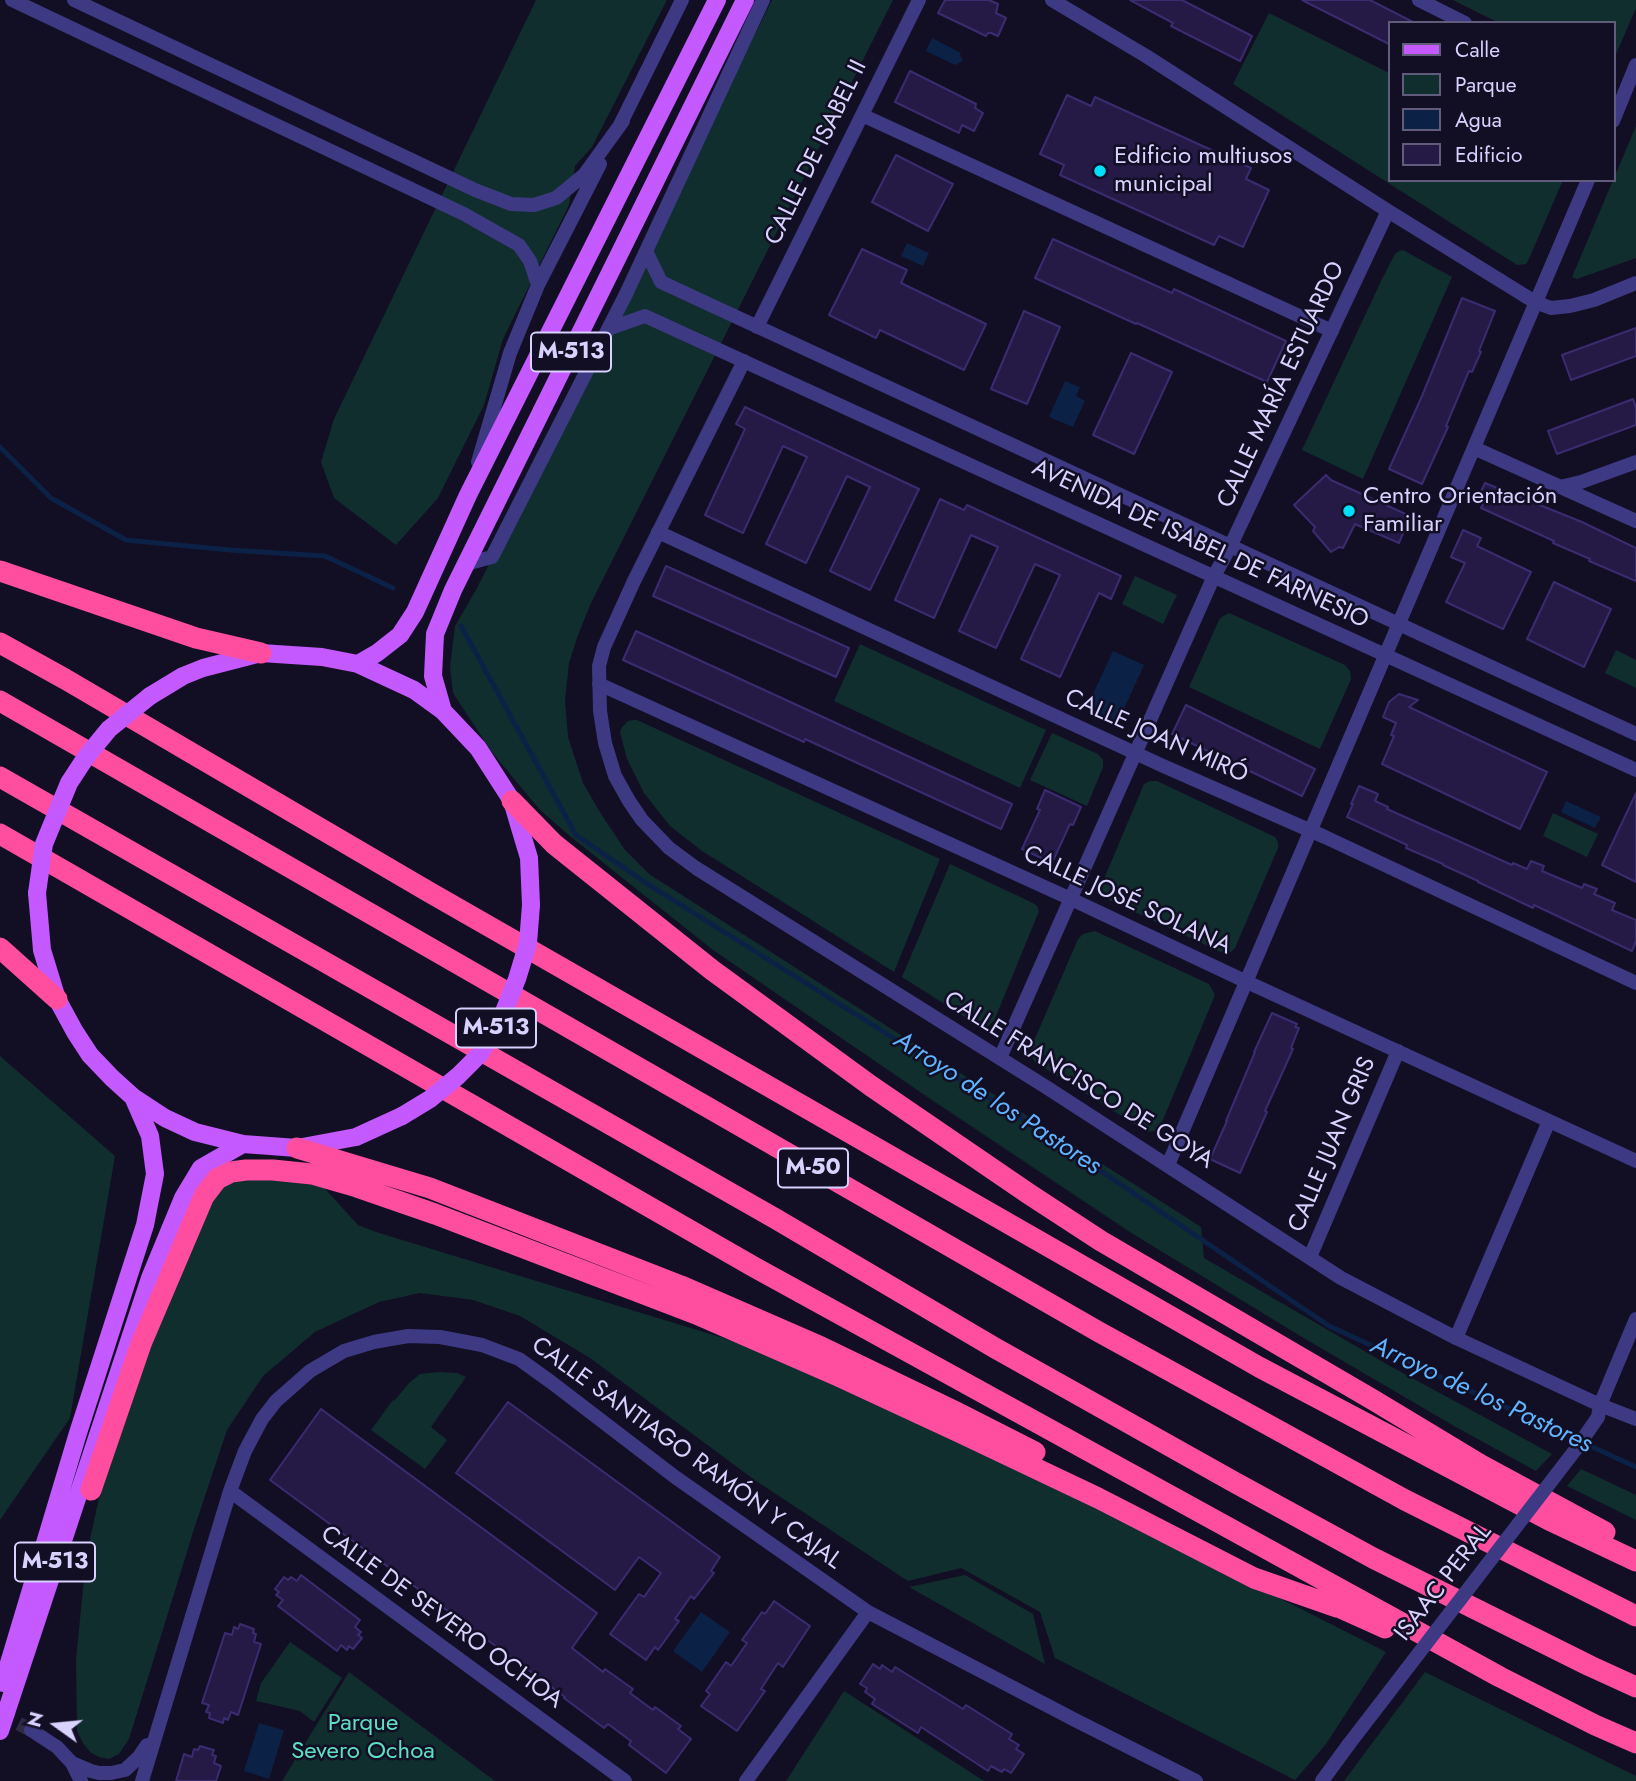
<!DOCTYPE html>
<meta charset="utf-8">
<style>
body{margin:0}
#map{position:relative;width:1636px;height:1781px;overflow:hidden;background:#120e24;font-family:Jost,sans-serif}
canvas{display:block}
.legend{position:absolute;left:1388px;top:21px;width:228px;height:161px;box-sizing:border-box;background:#120e24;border:2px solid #615c7c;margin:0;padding:9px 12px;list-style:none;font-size:21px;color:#d8d2ff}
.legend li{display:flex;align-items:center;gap:14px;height:35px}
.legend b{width:35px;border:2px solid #615c7c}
.north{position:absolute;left:21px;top:1690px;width:70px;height:70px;-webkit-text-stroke:5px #120e24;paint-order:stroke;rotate:285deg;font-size:19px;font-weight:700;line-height:28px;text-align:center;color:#d8d2ff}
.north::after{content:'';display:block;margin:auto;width:24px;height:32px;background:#d8d2ff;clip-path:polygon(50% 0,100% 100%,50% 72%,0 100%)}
</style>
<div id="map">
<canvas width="1636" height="1781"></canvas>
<ul class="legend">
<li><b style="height:9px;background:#c359ff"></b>Calle</li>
<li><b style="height:19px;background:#112e2e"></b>Parque</li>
<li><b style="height:19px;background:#0c2146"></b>Agua</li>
<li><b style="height:19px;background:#241a45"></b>Edificio</li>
</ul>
<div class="north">N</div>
</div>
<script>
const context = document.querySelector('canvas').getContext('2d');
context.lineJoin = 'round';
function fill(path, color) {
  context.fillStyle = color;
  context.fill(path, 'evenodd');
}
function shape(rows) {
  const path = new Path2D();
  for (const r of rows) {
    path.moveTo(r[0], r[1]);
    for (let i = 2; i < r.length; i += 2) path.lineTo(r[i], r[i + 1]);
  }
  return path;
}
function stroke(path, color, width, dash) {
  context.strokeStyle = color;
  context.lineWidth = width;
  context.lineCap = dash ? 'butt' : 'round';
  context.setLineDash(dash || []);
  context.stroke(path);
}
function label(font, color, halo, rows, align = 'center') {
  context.font = font + ' Jost,sans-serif';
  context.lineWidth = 5;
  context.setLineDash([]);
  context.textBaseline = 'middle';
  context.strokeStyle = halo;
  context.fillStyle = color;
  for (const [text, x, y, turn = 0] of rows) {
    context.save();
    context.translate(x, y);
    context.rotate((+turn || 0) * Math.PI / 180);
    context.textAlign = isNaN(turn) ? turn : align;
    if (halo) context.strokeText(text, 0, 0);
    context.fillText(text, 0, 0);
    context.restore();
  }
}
const green = shape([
 [536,0,667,0,592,147,575,166,569,205,503,339,484,405,438,498,396,545,334,498,321,462,334,419],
 [772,0,893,0,591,603,578,635,569,663,565,700,568,737,583,783,601,814,625,850,649,874,1201,1227,1204,1258,1390,1366,1552,1454,1536,1471,1454,1426,1302,1337,1133,1234,923,1094,713,950,571,837,539,809,491,751,453,693,450,667,455,626,476,590,608,329],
 [1453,0,1636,0,1636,8,1613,61,1613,23,1499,23],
 [1269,13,1389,73,1389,180,1563,180,1528,261,1526,264,1517,265,1233,84],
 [1636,126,1636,258,1577,279,1572,277],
 [1403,250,1452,277,1363,479,1302,450,1382,279,1395,254,1399,251],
 [1135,576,1177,595,1163,624,1122,604],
 [1229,613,1345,665,1350,671,1351,679,1320,749,1189,687,1219,620,1223,616],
 [860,644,1046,730,1020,788,834,701],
 [1616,650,1636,660,1636,688,1605,673],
 [633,720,637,720,940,859,894,972,702,851,670,826,644,793,627,759,620,732,622,727,628,721],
 [1052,733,1098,754,1103,760,1103,767,1087,806,1030,780],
 [1150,781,1157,781,1275,837,1278,842,1278,848,1235,948,1231,952,1225,954,1109,900,1104,895,1101,886,1144,784],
 [1553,813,1598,834,1587,857,1543,836],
 [950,864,1033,903,1037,906,1039,911,994,1021,988,1026,979,1026,902,977],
 [1095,931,1209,984,1215,995,1160,1127,1154,1131,1147,1132,1035,1062,1032,1057,1030,1050,1078,939,1083,934],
 [0,1056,115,1156,70,1418,0,1520],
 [227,1179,318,1181,358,1225,376,1232,779,1355,1153,1534,1386,1652,1326,1744,1295,1780,1055,1658,1040,1612,961,1568,908,1581,756,1481,590,1358,520,1316,473,1300,420,1293,379,1302,315,1332,263,1376,227,1430,195,1526,129,1739,119,1754,109,1759,99,1757,90,1752,83,1743,77,1731,76,1660,86,1558,113,1433,204,1202],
 [439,1372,457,1373,466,1377,431,1427,447,1440,425,1469,371,1430,393,1400,394,1401,409,1383,420,1374],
 [1581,1469,1636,1495,1636,1520,1567,1486],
 [965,1575,1033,1614,1045,1664,909,1587],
 [290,1642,342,1678,314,1722,300,1711,256,1701,261,1683],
 [349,1672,495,1781,282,1781],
 [1425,1672,1636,1776,1636,1781,1344,1781],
 [844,1691,984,1781,786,1781]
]);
const water = shape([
 [932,38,961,53,960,55,963,60,961,62,955,65,926,51],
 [907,243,929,253,923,266,901,256],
 [1065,381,1080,387,1076,396,1085,401,1073,427,1049,417],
 [1113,651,1144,665,1119,720,1113,722,1086,709],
 [1566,801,1601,817,1595,828,1561,812],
 [701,1612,730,1632,702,1672,673,1651],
 [259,1723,284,1730,269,1779,244,1771]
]);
const stream = shape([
 [0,447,51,498,126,540,230,550,325,556,393,588],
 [461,626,576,835,646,883,1042,1131,1329,1326,1636,1467]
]);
const building = shape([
 [945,0,989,0,998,4,996,13,1006,18,998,36,991,33,988,33,986,36,938,13,945,0],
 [1130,0,1182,0,1252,36,1240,61,1171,26,1173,23,1130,0],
 [1302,0,1370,0,1415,23,1389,23,1389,44,1302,0],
 [910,71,976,104,975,108,983,113,974,131,962,125,959,133,895,102,910,71],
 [1067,95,1091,106,1095,97,1251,168,1246,179,1269,190,1243,247,1219,236,1214,245,1060,175,1064,165,1040,154,1067,95],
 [896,155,953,184,928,231,872,202,896,155],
 [1053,239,1172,293,1174,289,1286,341,1267,382,1137,323,1136,324,1035,278,1053,239],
 [862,249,907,270,901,283,986,324,964,370,880,330,876,338,829,315,862,249],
 [1462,298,1495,311,1479,351,1481,352,1472,372,1469,371,1446,426,1448,427,1422,484,1389,469,1422,396,1462,298],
 [1024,311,1060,327,1027,404,991,389,1024,311],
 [1636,328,1636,356,1571,380,1562,355,1636,328],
 [1131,353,1172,372,1134,454,1093,435,1131,353],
 [1633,399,1636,408,1636,425,1557,454,1548,431,1633,399],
 [745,407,919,489,870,590,830,571,870,487,847,476,806,563,766,544,807,457,783,446,743,533,705,515,745,429,736,424,745,407],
 [1326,475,1331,480,1410,516,1399,543,1355,524,1343,548,1339,547,1331,552,1313,531,1315,527,1294,505,1326,475],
 [1485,483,1582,522,1636,548,1636,581,1589,561,1590,559,1553,543,1554,541,1481,508,1486,498,1479,495,1485,483],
 [940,499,964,510,967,505,1121,576,1111,599,1099,593,1060,677,1021,659,1060,575,1035,564,996,648,959,631,998,547,971,535,934,618,895,600,940,499],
 [1463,530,1481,538,1477,546,1531,572,1503,629,1446,602,1465,563,1451,557,1463,530],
 [666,566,849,648,836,677,653,596,666,566],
 [1554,582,1611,609,1584,667,1527,639,1554,582],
 [636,631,1012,804,1001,829,805,739,804,742,623,660,636,631],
 [1399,694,1418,700,1409,707,1547,772,1520,829,1382,764,1394,736,1391,735,1396,723,1383,717,1389,702,1399,694],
 [1186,705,1315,769,1302,796,1172,734,1186,705],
 [1359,786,1378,794,1375,801,1388,807,1387,809,1512,865,1513,863,1527,869,1531,861,1544,866,1542,871,1582,888,1584,884,1597,889,1594,894,1615,903,1612,910,1636,920,1636,941,1632,951,1570,922,1534,905,1533,908,1478,882,1478,881,1443,865,1443,864,1406,848,1407,845,1347,817,1353,804,1351,804,1359,786],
 [1045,790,1081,807,1073,825,1070,824,1052,863,1022,849,1040,810,1037,809,1045,790],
 [1636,793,1636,882,1602,865,1636,793],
 [1272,1013,1297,1024,1295,1027,1299,1028,1291,1048,1293,1049,1265,1111,1267,1112,1240,1173,1210,1159,1227,1121,1226,1121,1255,1052,1254,1052,1272,1013],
 [508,1402,720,1557,711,1571,714,1573,694,1599,691,1596,675,1619,679,1621,658,1650,655,1647,646,1660,610,1634,639,1594,644,1597,661,1573,639,1557,615,1590,456,1473,508,1402],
 [321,1409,597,1613,572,1648,603,1672,605,1669,633,1689,630,1693,653,1710,655,1707,681,1726,678,1729,691,1739,666,1773,629,1745,631,1741,608,1724,604,1728,564,1698,565,1697,270,1480,321,1409],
 [301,1575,360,1620,355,1627,361,1632,358,1635,362,1638,353,1649,349,1646,347,1650,341,1645,337,1651,278,1606,283,1600,276,1595,279,1592,275,1589,284,1577,288,1580,291,1577,297,1581,301,1575],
 [774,1601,810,1626,783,1667,778,1663,761,1689,765,1691,737,1731,701,1706,710,1694,706,1691,726,1662,731,1666,747,1643,742,1640,762,1612,765,1614,774,1601],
 [240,1624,254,1629,253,1633,256,1634,254,1642,261,1644,238,1715,231,1712,228,1720,224,1718,223,1723,209,1718,210,1713,206,1712,209,1705,202,1703,225,1633,232,1635,234,1627,238,1629,240,1624],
 [873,1664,880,1669,882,1665,892,1672,895,1667,963,1709,966,1705,1012,1734,1009,1739,1019,1745,1016,1749,1024,1754,1011,1773,1004,1769,1002,1772,991,1766,988,1771,921,1727,918,1733,872,1704,875,1699,865,1692,867,1688,860,1684,873,1664],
 [200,1746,214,1750,212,1755,216,1756,214,1763,221,1766,216,1781,176,1781,184,1754,192,1757,194,1749,198,1750,200,1746]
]);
const minorTunnel = shape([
 [0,1714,31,1730]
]);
const minor = shape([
 [12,0,464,214,494,231,519,245,530,261,538,285],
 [74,0,475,190,511,204,534,205,556,198,584,175,623,121],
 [1052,0,1146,56,1388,211,1535,302,1551,308,1570,306,1594,300,1636,283],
 [1419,0,1465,23],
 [862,115,1332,331],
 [1613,121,1636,65],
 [619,127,682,0],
 [646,251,661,282,1636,734],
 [757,327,919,0],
 [608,329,645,316,1636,770],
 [744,361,634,581,604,647,599,666,600,711,605,743,615,776,629,801,642,820,669,848,696,868,1046,1087,1341,1278,1456,1338,1600,1405,1636,1419],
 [1474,448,1636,521],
 [478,462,510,353,538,285,600,164],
 [1560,487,1581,482,1636,462],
 [658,532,1161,765,1325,837,1636,983],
 [466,564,492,557,626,294,763,0],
 [599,684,1071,899,1247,982,1636,1161],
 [1000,1058,1214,576,1230,547,1388,211],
 [1168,1165,1588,180],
 [1310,1257,1398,1051],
 [1456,1338,1549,1121],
 [1576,1449,1598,1417,1600,1405,1636,1319],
 [230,1491,625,1781],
 [31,1730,57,1747,72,1763,81,1781],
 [72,1763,91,1771,99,1773,111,1773,125,1770,139,1757,147,1745],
 [142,1781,230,1491,245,1451,262,1419,276,1401,310,1371,344,1351,374,1342,408,1336,440,1337,482,1345,519,1359,551,1382,675,1477,868,1612,1077,1721,1196,1781],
 [746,1781,868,1612],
 [1322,1781,1349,1744]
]);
const primary = shape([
 [358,664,377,653,400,635,415,612,468,495,717,0],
 [150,696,183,676,203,668,261,653,322,657,358,664,414,690,443,711,478,748,512,801,529,858,531,905],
 [443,711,433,676,435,634,453,590,745,0],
 [37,893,42,950,57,999,75,1032,90,1055,112,1078,133,1097,165,1118,195,1132,243,1144,297,1148,356,1137,402,1116],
 [3,1683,78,1433,145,1225,155,1174,150,1136,133,1097],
 [0,1731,150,1278,183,1198,201,1168,243,1144]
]);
const motorway = shape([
 [0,571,196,638,261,653],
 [0,643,65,679,429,892,1259,1367,1549,1520,1636,1561],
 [0,701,1099,1332,1405,1500,1636,1616],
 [0,777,776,1219,995,1348,1234,1482,1373,1558,1590,1666,1636,1687],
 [512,801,554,844,712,970,871,1086,1029,1194,1101,1241,1375,1401,1481,1465,1605,1532],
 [0,834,754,1267,1500,1677,1595,1725,1636,1743],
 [0,948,57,999],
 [297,1148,430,1188,681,1286,821,1347,956,1412,1035,1452],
 [91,1490,141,1344,204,1196,217,1179,231,1172,246,1170,273,1170,312,1174,357,1187,435,1214,696,1314,838,1376,959,1432,1098,1498,1254,1578,1337,1607],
 [1325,1601,1385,1628]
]);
const minorBridge = shape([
 [1349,1744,1576,1449]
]);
const primaryBridge = shape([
 [37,893,44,844,69,783,86,757,109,729,150,696],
 [402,1116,430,1099,458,1076,479,1055,501,1019,517,979,528,943,531,905]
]);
const markers = [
 [1100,171,7,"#00e0fd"],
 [1349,511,7,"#00e0fd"]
];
const shields = [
 [571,352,80],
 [496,1028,80],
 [813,1168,70],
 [55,1562,80]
];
const shieldNames = [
 ["M-513",571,352],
 ["M-513",496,1028],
 ["M-50",813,1168],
 ["M-513",55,1562]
];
const streetNames = [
 ["CALLE DE ISABEL II",817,153,-64],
 ["CALLE MARÍA ESTUARDO",1282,385,-65],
 ["AVENIDA DE ISABEL DE FARNESIO",1200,545,25],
 ["CALLE JOAN MIRÓ",1156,737,24],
 ["CALLE JOSÉ SOLANA",1127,901,25],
 ["CALLE FRANCISCO DE GOYA",1078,1081,32],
 ["CALLE JUAN GRIS",1333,1145,-67],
 ["CALLE SANTIAGO RAMÓN Y CAJAL",686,1454,36],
 ["ISAAC PERAL",1444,1583,-52],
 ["CALLE DE SEVERO OCHOA",441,1618,36]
];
const poiNames = [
 ["Edificio multiusos",1114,157],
 ["municipal",1114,185],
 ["Centro Orientación",1363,497],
 ["Familiar",1363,525]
];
const parkNames = [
 ["Parque",363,1724],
 ["Severo Ochoa",363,1752]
];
const waterNames = [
 ["Arroyo de los Pastores",997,1104,33],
 ["Arroyo de los Pastores",1481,1396,25]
];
fill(green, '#112e2e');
fill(water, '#0c2146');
stroke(stream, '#0c2146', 5);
fill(building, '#241a45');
stroke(building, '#3b2c71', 2);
stroke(minorTunnel, '#302b45', 14, [14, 7]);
stroke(minor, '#3d3983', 14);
stroke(primary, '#c359ff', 18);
stroke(motorway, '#ff4da0', 21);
stroke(minorBridge, '#3d3983', 14);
stroke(primaryBridge, '#c359ff', 18);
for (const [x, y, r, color] of markers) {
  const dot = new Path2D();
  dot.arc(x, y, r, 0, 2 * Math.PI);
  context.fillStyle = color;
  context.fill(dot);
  stroke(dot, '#120e24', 2.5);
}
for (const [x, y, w] of shields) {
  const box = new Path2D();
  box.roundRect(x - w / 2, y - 19.5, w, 39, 5);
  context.fillStyle = '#120e24';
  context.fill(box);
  stroke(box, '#d8d2ff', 2);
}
label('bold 23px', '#d8d2ff', null, shieldNames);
label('24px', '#d8d2ff', '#120e24', streetNames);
label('24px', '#d8d2ff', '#120e24', poiNames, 'left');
label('24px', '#5de0c1', '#120e24', parkNames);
label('italic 26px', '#60b3ff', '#120e24', waterNames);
</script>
